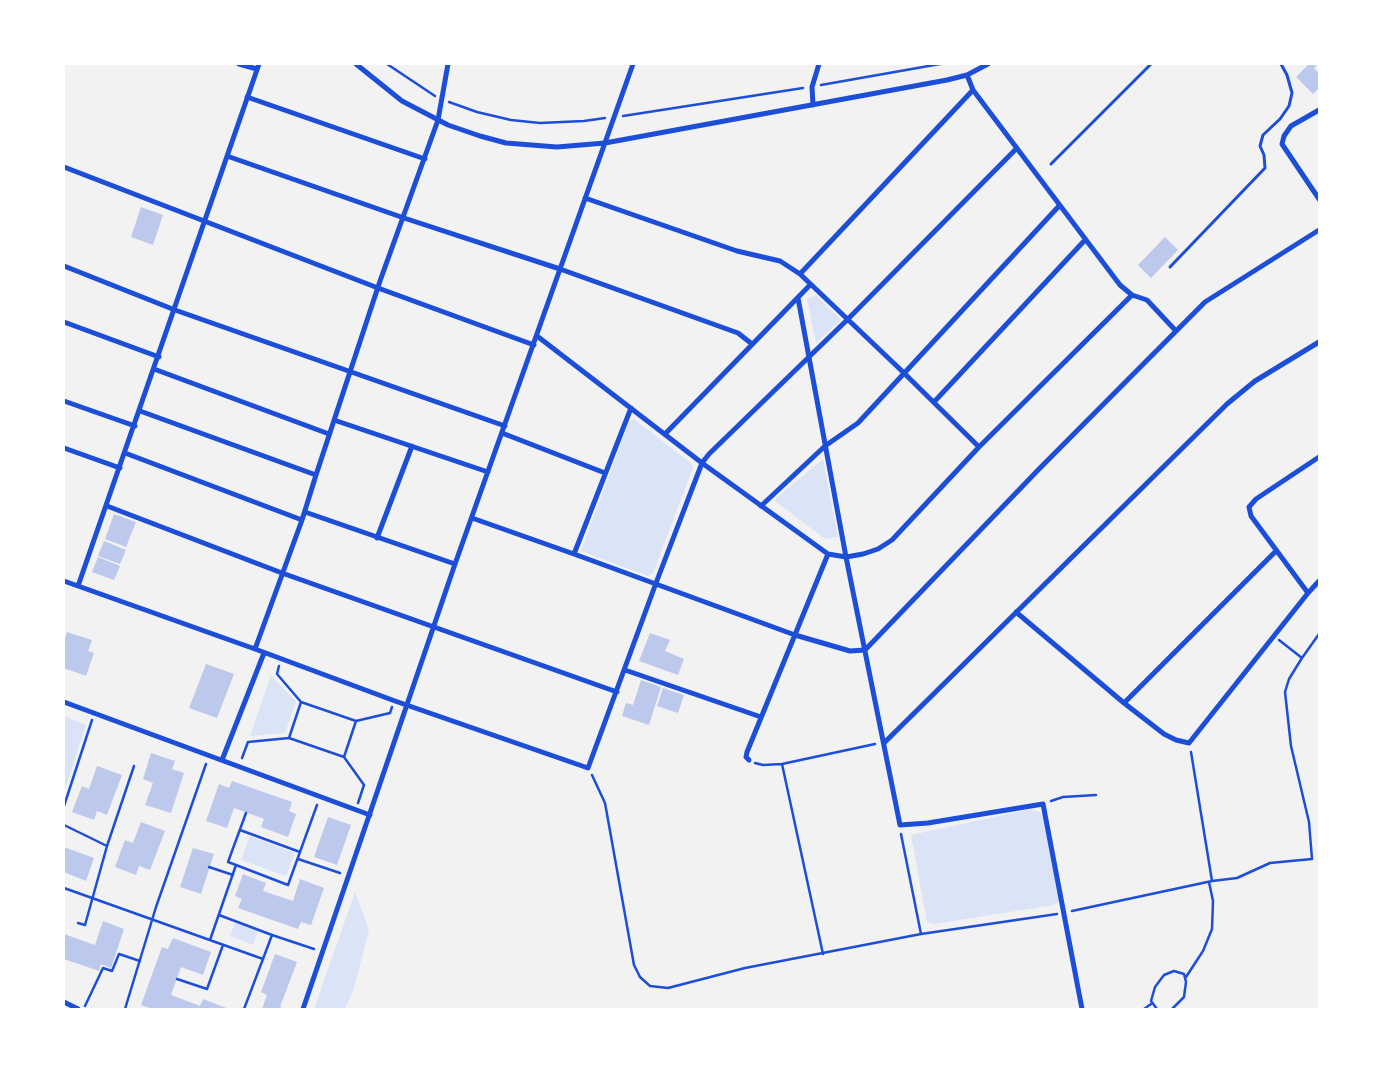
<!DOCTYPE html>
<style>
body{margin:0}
#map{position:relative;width:1383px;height:1073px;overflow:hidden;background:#f2f2f2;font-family:Manrope,sans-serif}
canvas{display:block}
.frame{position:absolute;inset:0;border:65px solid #fff;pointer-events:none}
</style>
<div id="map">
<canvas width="1383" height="1073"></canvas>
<div class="frame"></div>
</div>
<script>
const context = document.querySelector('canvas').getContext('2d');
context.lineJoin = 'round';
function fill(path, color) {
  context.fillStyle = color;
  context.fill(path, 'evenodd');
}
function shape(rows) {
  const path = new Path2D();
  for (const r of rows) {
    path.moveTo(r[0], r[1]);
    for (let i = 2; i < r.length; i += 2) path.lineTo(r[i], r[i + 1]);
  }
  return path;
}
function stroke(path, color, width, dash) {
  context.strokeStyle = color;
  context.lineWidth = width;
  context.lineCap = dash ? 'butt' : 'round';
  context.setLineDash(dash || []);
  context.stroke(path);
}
const green = shape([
 [816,295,841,320,816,343,807,299],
 [634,419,692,464,693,468,653,573,648,576,581,551,629,422],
 [823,459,838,537,825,539,775,501,776,498],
 [271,675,296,702,285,733,250,736],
 [64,716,86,725,64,793],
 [1026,810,1034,810,1040,812,1043,816,1059,901,1054,905,934,924,927,922,911,835],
 [250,836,295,853,286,876,241,860],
 [355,892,369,930,354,988,345,1009,314,1009],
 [235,923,258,931,253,945,230,936]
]);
const building = shape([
 [1309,64,1318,64,1314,68,1319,74,1319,88,1313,94,1296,77],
 [141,207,163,215,153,245,131,237],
 [1165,237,1178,250,1151,278,1138,265],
 [114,514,136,522,126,547,105,539],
 [104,541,126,550,120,564,98,556],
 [98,557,120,566,114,580,92,572],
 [67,632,92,640,88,651,94,653,86,676,64,668,64,641],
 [650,633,670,640,665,651,684,659,678,675,639,661],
 [206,664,234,674,217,718,189,708],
 [641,680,661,687,649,725,622,716,626,703,633,705],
 [663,688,684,695,678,713,657,706],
 [151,753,175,761,172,769,184,773,171,813,145,805,153,783,143,779],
 [97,766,122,775,107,815,97,811,94,820,72,812,82,786,89,789],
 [232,781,292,802,289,811,296,814,288,837,261,827,264,819,234,808,227,828,206,821,219,784,229,788],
 [328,817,351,825,337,865,314,857],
 [141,822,165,831,150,870,139,866,136,875,115,867,125,840,133,843],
 [64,847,94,858,86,881,64,872],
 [193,848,214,854,201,894,180,887],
 [243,874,266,883,263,891,293,901,300,879,324,888,311,925,301,922,298,929,238,908,242,899,235,896],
 [103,921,124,929,111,968,101,964,99,971,64,959,64,934,95,945],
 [173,938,211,952,203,975,181,967,171,995,200,1006,203,999,229,1009,153,1009,141,1005,162,947,168,949],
 [275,954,297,962,280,1007,285,1009,262,1009,267,995,261,992]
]);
const path = shape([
 [387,64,435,96],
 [821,85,940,64],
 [449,102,477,112,511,120,540,123,584,121,605,118],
 [623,116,803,88],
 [1279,640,1302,658],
 [279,666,277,674,301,702],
 [356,721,390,713,392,707],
 [344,757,364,785,358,803],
 [242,758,248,742,289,738,344,757,356,721,301,702,289,738],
 [755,763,763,765,782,764,875,744],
 [782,764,823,954],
 [592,775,605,803,634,965,640,977,650,986,668,988,745,968,921,934,1057,914],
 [1051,801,1063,797,1096,795],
 [64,806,92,720],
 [64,825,107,846],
 [240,830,300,852],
 [901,834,921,934],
 [298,859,340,873],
 [236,865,228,862,246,813],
 [209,867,233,875],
 [1212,881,1237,878,1270,863,1312,859,1309,822,1291,746,1285,692,1289,679,1302,658,1319,634],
 [64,888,263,959,272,935,314,949],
 [1072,911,1212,881,1191,752],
 [219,915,272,935],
 [78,923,85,925,107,846,134,766],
 [210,940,236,865,288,885,317,805],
 [1186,977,1203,951,1212,929,1213,901,1209,882],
 [177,979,207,989,223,945],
 [85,1006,103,968,112,971,119,954,140,961],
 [125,1009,156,907,206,764],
 [244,1009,263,959],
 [1144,1009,1151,1004],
 [1157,1009,1151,1001,1155,987,1164,975,1174,971,1184,974,1186,982,1184,997,1172,1009]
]);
const service = shape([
 [1051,164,1151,64],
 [1170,267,1265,168,1264,155,1260,146,1263,135,1280,119,1289,106,1292,93,1287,75,1281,64]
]);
const minor = shape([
 [239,64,257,69],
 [356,64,402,101,448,125,480,136,506,143,557,147,605,143,947,80,967,75,988,64],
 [967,75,973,90,1120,285,1132,295,1147,300,1176,331],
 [247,97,425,159],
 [813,105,812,87,819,64],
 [1319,110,1291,126,1284,136,1282,144,1319,199],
 [227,156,404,218,560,269,738,333,752,344],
 [64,167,378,288,534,345],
 [585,198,737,251,780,261,800,274,903,372,979,447],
 [64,266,175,310,505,426],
 [800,274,973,90],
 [798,298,846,557,900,825,928,823,1043,804,1082,1009],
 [64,322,159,357],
 [537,336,702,463,828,554],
 [154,369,329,434],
 [64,401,135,426],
 [934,402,1085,240],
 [140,411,316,475],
 [334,420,488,472],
 [502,433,605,473],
 [665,434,810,285],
 [64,448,120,468],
 [125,453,302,520],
 [107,506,282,573,617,692],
 [761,506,825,446,858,423,1059,206],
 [305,512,455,564],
 [472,518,574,554,795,635,850,651,865,650,1040,468,1205,302,1319,230],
 [377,538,412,446],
 [574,554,631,408],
 [64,581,255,649,395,701,588,768,656,583,702,463,709,454,847,320,1017,148],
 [78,586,259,64],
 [1308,593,1251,516,1249,507,1256,499,1319,457],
 [1016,612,1124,703,1164,734,1176,740,1189,743,1308,593,1319,581],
 [255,649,302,520,316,475,380,281,438,120,448,64],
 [625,670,761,717],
 [64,702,370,815],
 [1124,703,1276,551],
 [884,743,1227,404,1255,381,1319,342],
 [222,760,264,653],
 [749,760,746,757,747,752,828,554,846,557,863,554,878,549,892,540,979,447,1132,295],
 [64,1002,78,1009],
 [303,1009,455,564,633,64]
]);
fill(green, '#dbe4f7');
fill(building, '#bdc9ec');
stroke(path, '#1d4ed8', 2.5);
stroke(service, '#1d4ed8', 3);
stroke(minor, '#1d4ed8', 5);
</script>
